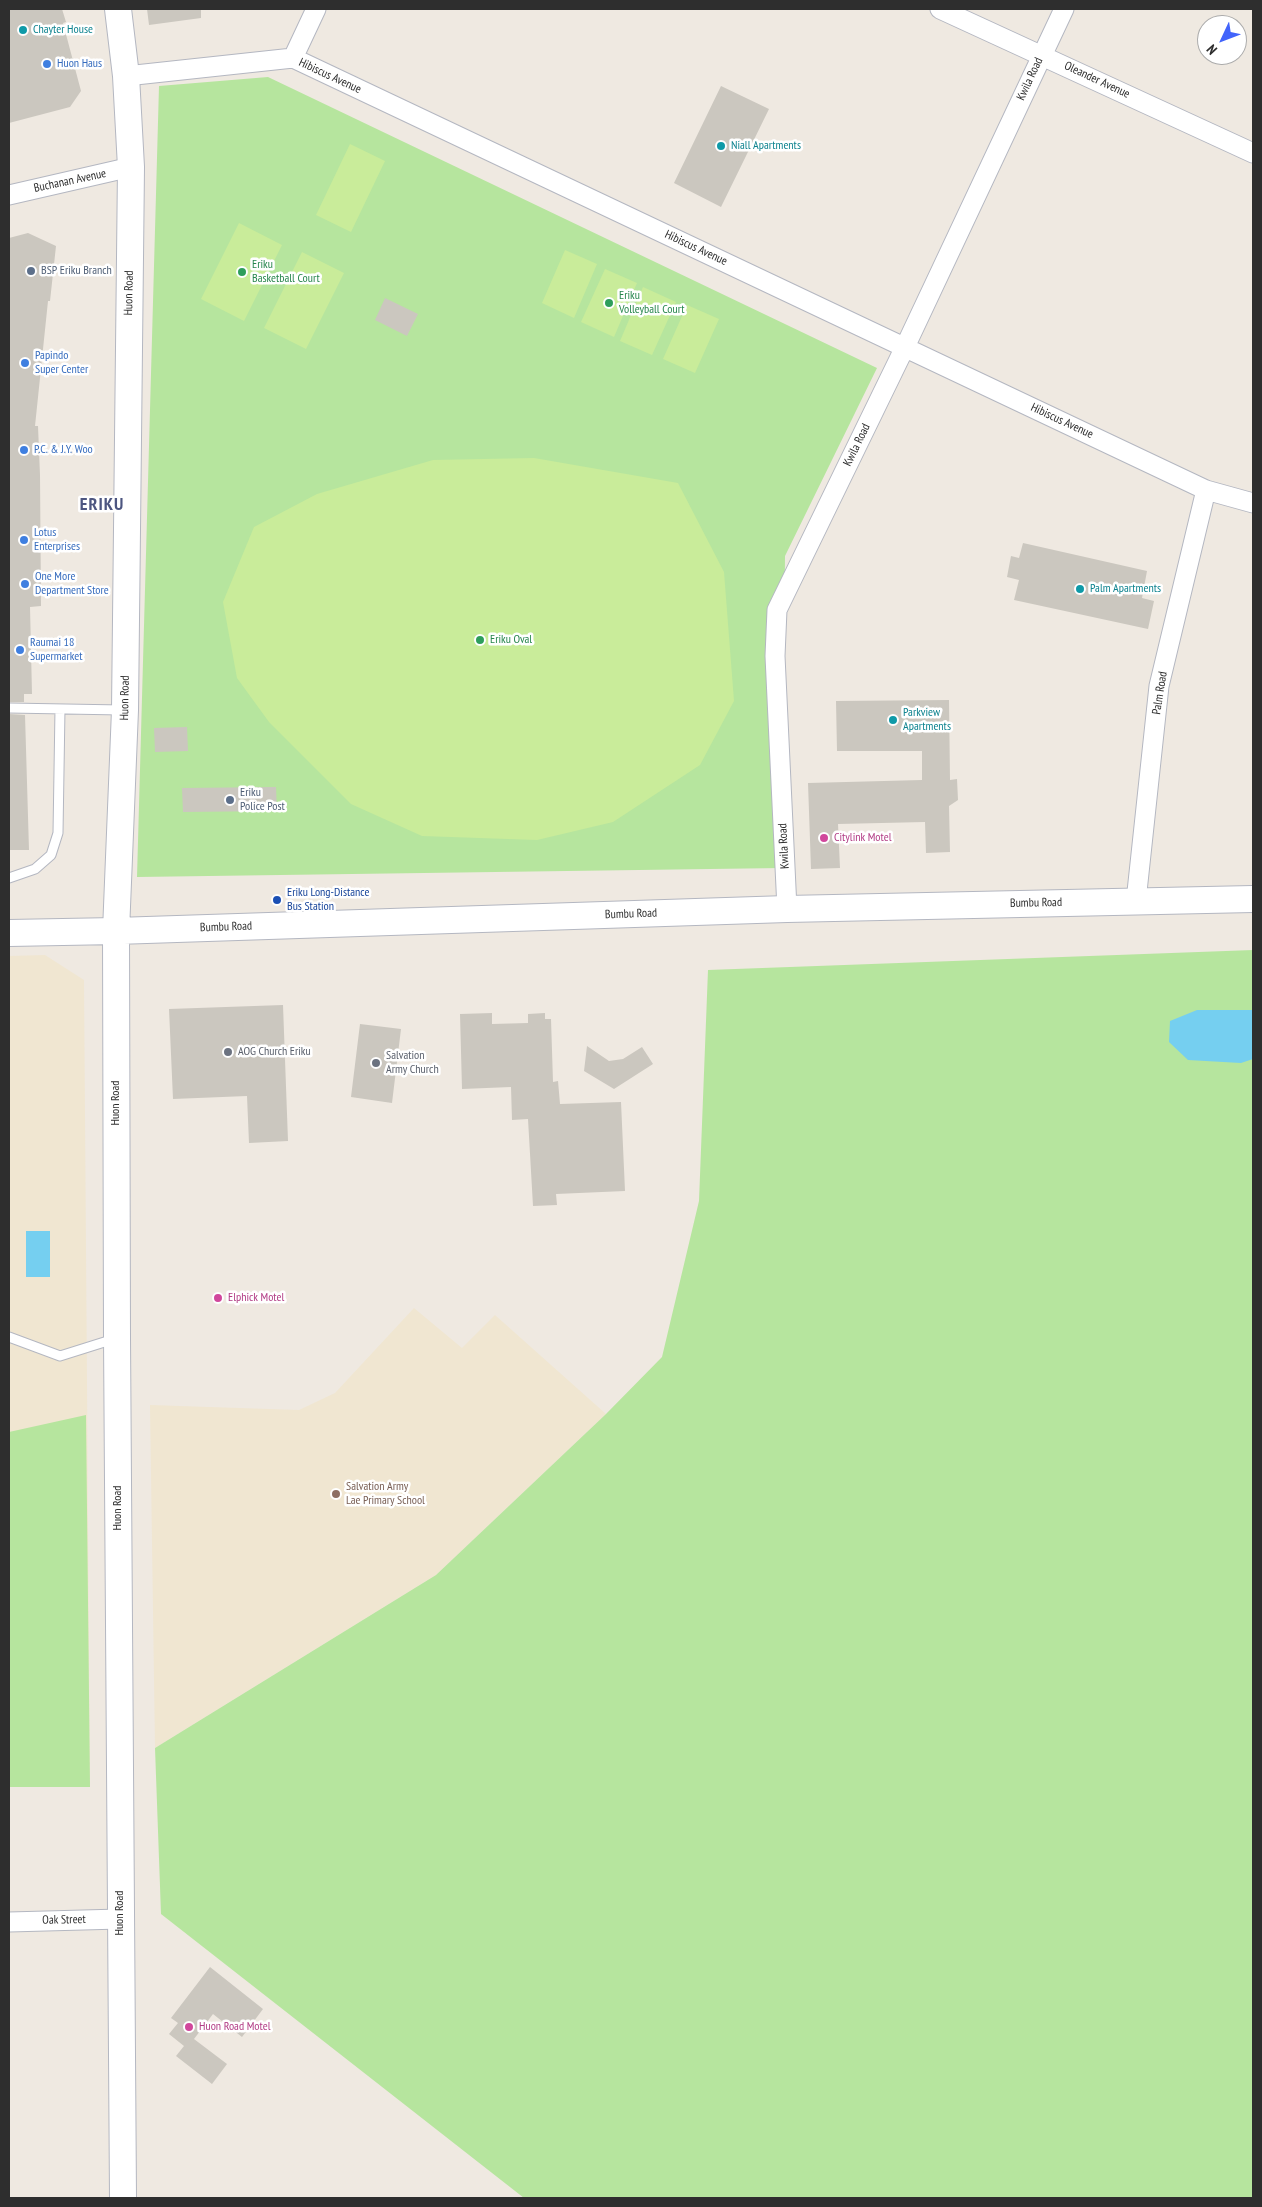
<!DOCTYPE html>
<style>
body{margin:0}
#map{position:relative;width:1262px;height:2207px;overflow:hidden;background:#efe9e1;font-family:"PT Sans Narrow",sans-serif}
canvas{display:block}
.frame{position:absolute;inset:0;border:10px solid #2e2e2e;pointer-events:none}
.north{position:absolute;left:1197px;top:15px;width:50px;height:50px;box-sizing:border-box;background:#fff;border:1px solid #ababab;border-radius:50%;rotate:227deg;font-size:14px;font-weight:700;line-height:20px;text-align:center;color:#2e2e2e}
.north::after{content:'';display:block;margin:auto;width:18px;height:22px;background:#4264fb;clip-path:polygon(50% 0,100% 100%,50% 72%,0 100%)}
</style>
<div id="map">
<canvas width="1262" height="2207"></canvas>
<div class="frame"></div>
<div class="north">N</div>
</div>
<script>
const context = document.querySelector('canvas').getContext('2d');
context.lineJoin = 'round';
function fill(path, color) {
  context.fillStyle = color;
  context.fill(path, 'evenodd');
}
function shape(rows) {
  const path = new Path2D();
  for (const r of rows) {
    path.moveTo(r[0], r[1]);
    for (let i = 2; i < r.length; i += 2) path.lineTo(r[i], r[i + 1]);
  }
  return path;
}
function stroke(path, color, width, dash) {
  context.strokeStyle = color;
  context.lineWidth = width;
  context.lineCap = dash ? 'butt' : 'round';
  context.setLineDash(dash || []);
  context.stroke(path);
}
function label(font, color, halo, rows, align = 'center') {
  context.font = font + ' "PT Sans Narrow",sans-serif';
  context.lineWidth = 5;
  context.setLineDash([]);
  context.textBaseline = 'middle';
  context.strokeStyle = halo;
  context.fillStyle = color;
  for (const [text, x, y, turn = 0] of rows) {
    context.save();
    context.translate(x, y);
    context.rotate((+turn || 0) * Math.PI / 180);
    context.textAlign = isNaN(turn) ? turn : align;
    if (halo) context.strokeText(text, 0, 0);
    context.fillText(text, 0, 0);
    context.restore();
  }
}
const education = shape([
 [45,955,84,980,90,1787,9,1787,9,956],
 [414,1308,462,1348,495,1315,606,1414,436,1575,155,1748,150,1405,299,1410,335,1393]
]);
const green = shape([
 [268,77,877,368,785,556,782,868,137,877,159,86],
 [1253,950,1253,2198,524,2198,161,1914,155,1748,436,1575,606,1414,662,1357,699,1201,708,970],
 [86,1415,90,1787,9,1787,9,1432]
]);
const pitch = shape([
 [350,144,385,161,351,232,316,215],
 [239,223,282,245,244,321,201,299],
 [565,250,597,264,574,318,542,303],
 [302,252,344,273,306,349,264,328],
 [605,269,637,283,614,337,581,322],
 [643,287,676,302,652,355,620,341],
 [687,305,719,319,695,373,663,359],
 [534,458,678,483,724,572,734,701,700,765,613,822,537,840,422,836,351,804,269,722,237,678,223,602,254,527,317,494,433,460]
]);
const water = shape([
 [1197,1010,1253,1010,1253,1059,1241,1063,1188,1060,1169,1042,1170,1021],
 [26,1231,50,1231,50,1277,26,1277]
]);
const building = shape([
 [9,9,62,9,66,22,63,23,81,91,70,107,9,123],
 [147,9,201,9,201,18,149,25],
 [721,86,769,109,721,207,674,183],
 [28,233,56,246,50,301,48,301,35,426,38,426,40,475,41,606,30,607,32,694,24,694,24,702,9,702,9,238],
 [385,298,418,314,407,336,375,320],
 [1023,543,1147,571,1142,598,1154,601,1148,629,1014,600,1019,580,1007,577,1011,556,1019,558],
 [949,700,950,780,957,779,958,800,949,806,950,852,926,853,925,822,838,824,840,868,811,869,808,783,922,780,922,751,837,751,836,701],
 [9,714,25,715,29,850,9,850],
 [187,727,188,751,155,752,154,728],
 [276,787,277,811,183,812,182,788],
 [283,1005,288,1141,249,1143,247,1096,173,1099,169,1009],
 [492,1013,492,1024,528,1023,528,1014,545,1013,545,1019,551,1019,553,1082,558,1081,560,1104,621,1102,625,1191,556,1194,557,1205,533,1206,528,1119,512,1120,511,1087,462,1089,460,1014],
 [360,1024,401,1029,392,1103,351,1097],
 [587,1046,609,1061,623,1059,642,1047,653,1064,614,1089,584,1071],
 [210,1967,263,2009,242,2037,213,2014,194,2039,227,2064,212,2084,176,2056,184,2046,169,2034,178,2023,171,2018]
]);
const lane = shape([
 [9,708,122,710],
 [9,878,35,869,51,855,58,833,60,709],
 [9,1337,60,1356,114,1339]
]);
const street = shape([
 [940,9,1253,153],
 [293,58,316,9],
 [126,76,293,58,1206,490,1253,503],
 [9,195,131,167],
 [1136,901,1159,686,1206,490],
 [787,909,775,656,777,610,905,347,1064,9],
 [9,1922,120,1919]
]);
const secondary = shape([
 [118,9,126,76,131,167,125,710,116,931,117,1338,123,2198],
 [9,933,116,931,787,909,1253,899]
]);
const markers = [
 [23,30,5,"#0f9aa8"],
 [47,64,5,"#3f7fe0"],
 [721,146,5,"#0f9aa8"],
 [31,271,5,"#5c6f8a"],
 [242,272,5,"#2e9e5b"],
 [609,303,5,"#2e9e5b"],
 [25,363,5,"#3f7fe0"],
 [24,450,5,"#3f7fe0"],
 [24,540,5,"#3f7fe0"],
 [25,584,5,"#3f7fe0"],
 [1080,589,5,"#0f9aa8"],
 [480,640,5,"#2e9e5b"],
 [20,650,5,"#3f7fe0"],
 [893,720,5,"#0f9aa8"],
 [230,800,5,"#5c6f8a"],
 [824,838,5,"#d1479c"],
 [277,900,5,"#1a4fb4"],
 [228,1052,5,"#6b7280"],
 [376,1063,5,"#6b7280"],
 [218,1298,5,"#d1479c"],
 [336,1494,5,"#8d6e63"],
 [189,2027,5,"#d1479c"]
];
const cultureNames = [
 ["Chayter House",33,30],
 ["Niall Apartments",731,146],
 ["Palm Apartments",1090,589],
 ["Parkview",903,713],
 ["Apartments",903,727]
];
const shopNames = [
 ["Huon Haus",57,64],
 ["Papindo",35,356],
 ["Super Center",35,370],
 ["P.C. & J.Y. Woo",34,450],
 ["Lotus",34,533],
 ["Enterprises",34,547],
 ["One More",35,577],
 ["Department Store",35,591],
 ["Raumai 18",30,643],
 ["Supermarket",30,657]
];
const streetNames = [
 ["Hibiscus Avenue",330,76,25],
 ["Kwila Road",1030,79,-65],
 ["Oleander Avenue",1097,80,25],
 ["Buchanan Avenue",70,181,-12],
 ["Hibiscus Avenue",696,248,25],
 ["Huon Road",129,293,-89],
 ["Hibiscus Avenue",1062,421,25],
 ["Kwila Road",857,445,-64],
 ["Palm Road",1160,693,-81],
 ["Huon Road",125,698,-89],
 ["Kwila Road",784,846,-93],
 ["Bumbu Road",1036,903,-1],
 ["Bumbu Road",631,914,-2],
 ["Bumbu Road",226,927,-2],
 ["Huon Road",116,1103,-90],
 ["Huon Road",118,1508,-90],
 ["Huon Road",120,1913,-90],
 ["Oak Street",64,1920,-1]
];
const leisureNames = [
 ["Eriku",252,265],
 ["Basketball Court",252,279],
 ["Eriku",619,296],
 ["Volleyball Court",619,310],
 ["Eriku Oval",490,640]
];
const serviceNames = [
 ["BSP Eriku Branch",41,271],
 ["Eriku",240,793],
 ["Police Post",240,807]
];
const hotelNames = [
 ["Citylink Motel",834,838],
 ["Elphick Motel",228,1298],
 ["Huon Road Motel",199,2027]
];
const transitNames = [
 ["Eriku Long-Distance",287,893],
 ["Bus Station",287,907]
];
const worshipNames = [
 ["AOG Church Eriku",238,1052],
 ["Salvation",386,1056],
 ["Army Church",386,1070]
];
const educationNames = [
 ["Salvation Army",346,1487],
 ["Lae Primary School",346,1501]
];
const districtNames = [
 ["ERIKU",102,505]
];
fill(education, '#f0e6d1');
fill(green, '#b6e59e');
fill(pitch, '#c9ec9a');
fill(water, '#75cff0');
fill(building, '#cbc7bf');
stroke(lane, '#b4b7c1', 11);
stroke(street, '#b4b7c1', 21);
stroke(secondary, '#b4b7c1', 28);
stroke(lane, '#fff', 9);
stroke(street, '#fff', 19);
stroke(secondary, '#fff', 26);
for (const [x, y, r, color] of markers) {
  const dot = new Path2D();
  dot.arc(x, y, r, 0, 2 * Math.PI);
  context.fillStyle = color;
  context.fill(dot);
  stroke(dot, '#fff', 2);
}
label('12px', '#0d838f', '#fff', cultureNames, 'left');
label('12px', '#366cbe', '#fff', shopNames, 'left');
label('12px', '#2e2e2e', '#fff', streetNames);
label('12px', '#27864d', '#fff', leisureNames, 'left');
label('12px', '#4e5e75', '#fff', serviceNames, 'left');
label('12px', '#b23c85', '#fff', hotelNames, 'left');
label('12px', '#164399', '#fff', transitNames, 'left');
label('12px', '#5b616d', '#fff', worshipNames, 'left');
label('12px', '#785e54', '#fff', educationNames, 'left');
context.letterSpacing = '1px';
label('bold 18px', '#4d5680', '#fff', districtNames);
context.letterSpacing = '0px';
</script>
